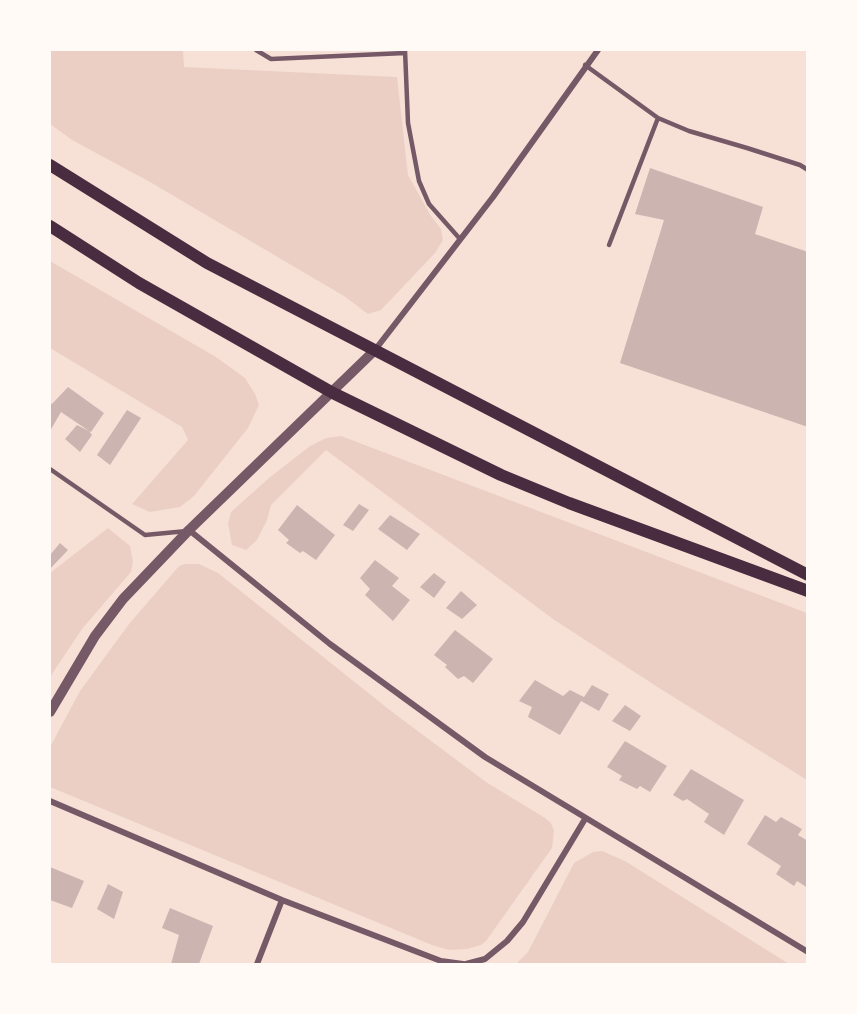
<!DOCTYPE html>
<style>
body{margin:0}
#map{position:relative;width:857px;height:1014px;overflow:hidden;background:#f7e1d7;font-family:Commissioner,sans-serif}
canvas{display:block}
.frame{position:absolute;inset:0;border:51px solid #fffaf5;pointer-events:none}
</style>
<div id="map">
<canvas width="857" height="1014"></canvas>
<div class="frame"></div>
</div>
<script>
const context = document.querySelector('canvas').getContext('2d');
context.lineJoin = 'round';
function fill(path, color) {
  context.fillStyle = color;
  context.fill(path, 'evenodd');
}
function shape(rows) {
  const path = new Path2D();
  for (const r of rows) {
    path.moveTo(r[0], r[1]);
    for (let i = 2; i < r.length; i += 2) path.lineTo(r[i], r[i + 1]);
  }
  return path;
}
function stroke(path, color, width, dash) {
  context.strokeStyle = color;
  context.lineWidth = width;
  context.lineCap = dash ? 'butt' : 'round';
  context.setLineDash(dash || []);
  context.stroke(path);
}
const green = shape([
 [50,50,183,50,184,67,397,77,408,175,431,216,441,229,443,240,435,253,381,310,368,314,344,296,150,182,72,140,50,124],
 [50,261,216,357,245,378,255,394,259,405,248,428,194,496,180,507,150,512,132,504,188,440,182,427,50,348],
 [341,436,807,613,807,780,659,688,553,619,326,450,271,505,267,520,257,540,246,550,232,545,228,523,231,512,269,478,310,446,326,438],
 [108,528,130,546,133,562,131,572,82,629,50,677,50,573],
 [185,564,199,564,218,573,391,711,486,782,545,818,551,823,554,831,552,848,486,941,481,945,467,949,449,950,432,945,50,787,50,747,80,691,129,624,179,566],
 [602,851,625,861,789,964,516,964,528,952,574,863,593,852]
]);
const building = shape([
 [650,168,763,207,755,234,808,252,808,427,620,363,664,220,635,214],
 [68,387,104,413,91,432,89,431,92,435,80,452,65,439,77,425,89,431,61,412,50,431,50,402,52,404],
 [127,410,141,418,110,465,97,455],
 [359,504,369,510,353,531,343,525],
 [297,505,335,535,316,560,303,551,300,553,286,543,289,540,278,530],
 [390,515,420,534,407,550,378,529],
 [60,543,68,550,50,569,50,555],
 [375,560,399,578,392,586,410,600,393,621,365,595,370,589,360,578],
 [434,573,446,582,434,598,420,587],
 [461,591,477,605,462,619,446,608],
 [455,630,493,659,473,683,464,676,458,679,445,667,447,665,434,655],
 [535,680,563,696,570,690,584,697,592,685,609,694,599,711,581,701,560,735,528,717,532,707,519,701],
 [625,705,641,716,630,731,612,721],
 [625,741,667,766,650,792,640,786,637,789,619,780,622,776,607,767],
 [691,769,744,800,724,835,704,822,709,814,687,799,683,801,673,795],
 [765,815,776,822,781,817,802,829,798,835,808,841,808,888,797,881,794,886,776,874,781,866,747,844],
 [50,867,84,881,72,908,50,900],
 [108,884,123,892,114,919,97,909],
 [170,908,213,926,199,964,171,964,179,935,162,928]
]);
const service = shape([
 [256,50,271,59,405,53],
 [405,50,408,123,419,181,429,204,460,239],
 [585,65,658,118,689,131,747,148,800,165,808,170],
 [609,245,658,118],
 [50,469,145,535,187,531]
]);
const minor = shape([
 [375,350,493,197,598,50],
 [189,530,330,644,485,757,808,952],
 [50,801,282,900,441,961,463,964],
 [257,964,282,900],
 [466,964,485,959,507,941,523,922,585,819]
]);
const tertiary = shape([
 [50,712,95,636,123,599,189,530,374,351]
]);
const secondary = shape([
 [50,165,207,263,808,575],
 [50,226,139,283,333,393,501,475,569,503,808,591]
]);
fill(green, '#ebcfc5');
fill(building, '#ccb4b1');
stroke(service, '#755966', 4.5);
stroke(minor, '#755966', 6);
stroke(tertiary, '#755966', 10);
stroke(secondary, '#4a2c40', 12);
</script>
